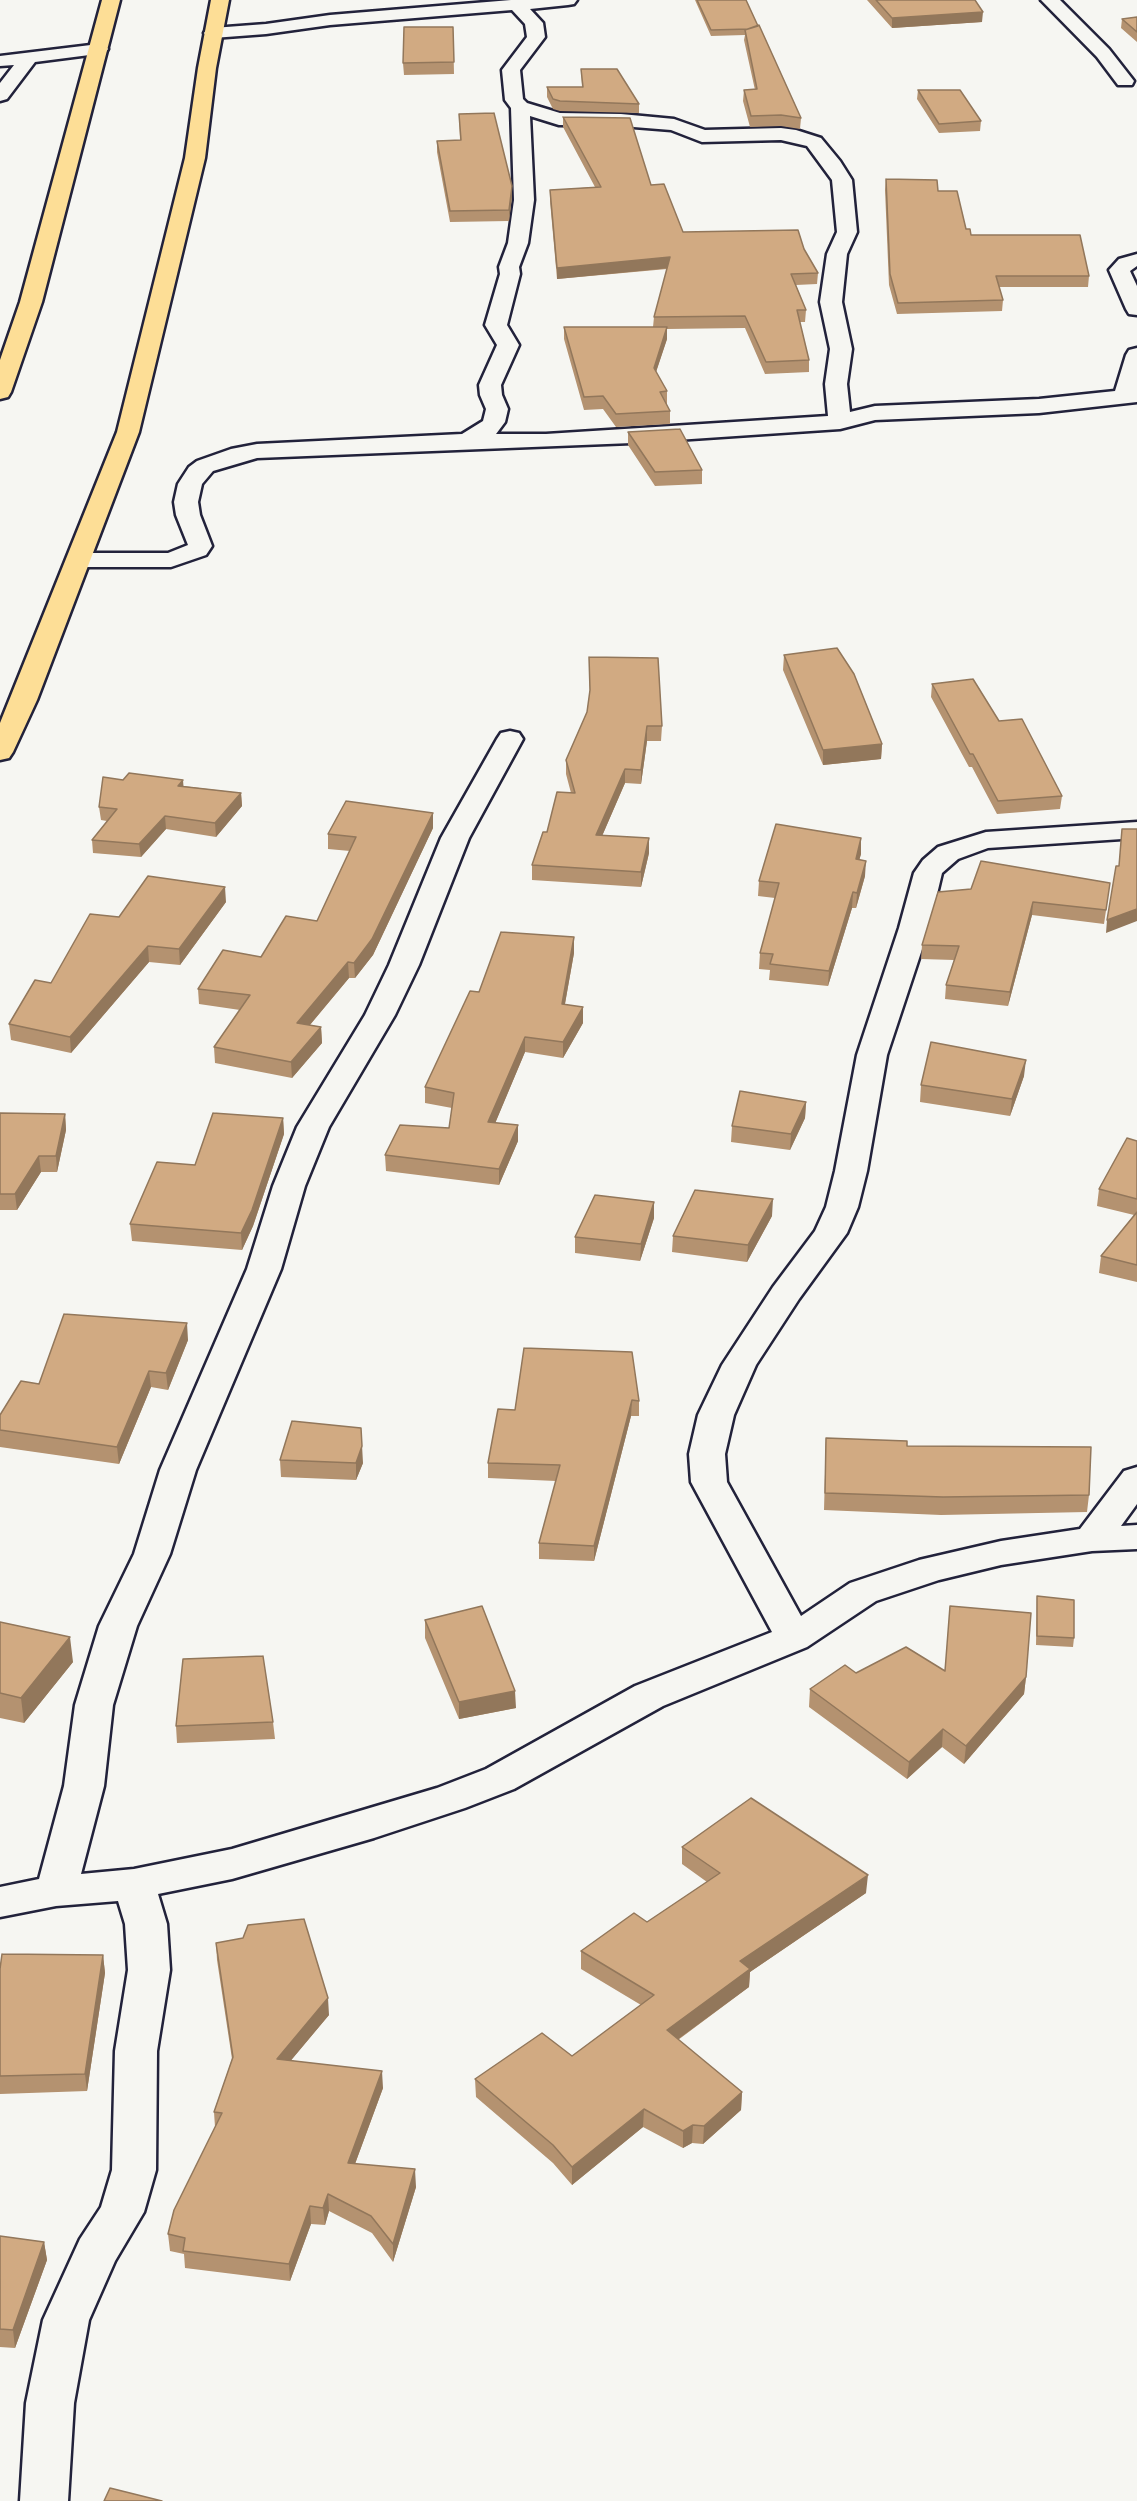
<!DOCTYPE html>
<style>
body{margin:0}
canvas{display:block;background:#f6f6f2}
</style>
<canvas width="1137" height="2501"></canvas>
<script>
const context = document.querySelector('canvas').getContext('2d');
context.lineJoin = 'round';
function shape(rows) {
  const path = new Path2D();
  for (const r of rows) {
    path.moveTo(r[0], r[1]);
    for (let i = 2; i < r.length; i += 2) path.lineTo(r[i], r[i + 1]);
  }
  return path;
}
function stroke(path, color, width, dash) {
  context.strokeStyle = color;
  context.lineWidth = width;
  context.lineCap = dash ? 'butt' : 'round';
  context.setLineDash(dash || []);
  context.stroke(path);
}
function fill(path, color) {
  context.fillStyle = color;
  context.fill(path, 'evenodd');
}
const street = shape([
 [511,0,577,0,574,4,568,5,530,9,543,23,545,37,520,70,523,99,527,103,560,113,621,114,674,119,705,130,781,128,796,130,821,138,840,161,852,180,857,232,847,254,842,302,852,349,847,384,850,412,875,406,1039,399,1115,391,1126,355,1129,350,1137,348,1137,402,1039,413,875,420,840,429,632,443,257,458,213,471,202,484,198,502,200,515,212,546,206,555,171,567,79,567,70,565,67,560,70,555,79,553,168,553,188,545,176,515,174,502,178,484,189,467,197,461,231,449,257,444,462,434,483,421,486,409,480,395,479,385,497,345,485,325,500,274,499,267,508,243,514,200,511,108,505,100,502,70,527,37,525,24,512,10,330,25,266,34,213,38,207,37,204,33,207,29,213,28,266,24,330,15,511,0],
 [530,116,559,125,621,126,671,130,702,142,781,140,807,146,832,180,837,232,827,254,820,302,830,349,825,384,828,416,546,434,496,434,505,422,508,409,502,395,501,385,519,345,507,325,520,274,519,267,528,243,534,200,530,116],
 [1041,0,1060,0,1109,49,1134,81,1132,85,1118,85,1097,57,1041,0],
 [99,44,105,45,108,49,105,53,35,62,7,99,0,101,0,83,14,65,0,66,0,56,99,44],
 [1137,254,1137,266,1130,271,1137,286,1137,315,1129,314,1126,309,1109,270,1119,259,1137,254],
 [510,731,519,733,523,739,469,838,419,965,395,1015,329,1127,305,1186,281,1269,196,1470,170,1554,137,1626,113,1705,104,1786,81,1874,134,1869,232,1849,437,1788,486,1769,635,1686,772,1632,691,1482,689,1454,698,1415,722,1365,773,1287,815,1231,826,1207,835,1171,857,1055,899,928,914,873,923,860,938,847,986,832,1137,822,1137,838,988,848,958,859,942,873,929,928,887,1055,867,1171,858,1207,847,1233,799,1299,756,1365,734,1415,725,1454,727,1482,801,1616,850,1583,919,1560,1001,1541,1080,1529,1124,1471,1137,1467,1137,1504,1121,1526,1137,1525,1137,1549,1092,1551,1001,1565,939,1580,876,1601,807,1647,663,1706,514,1789,465,1808,374,1838,232,1879,158,1894,167,1924,170,1970,157,2051,156,2170,144,2212,115,2261,89,2320,74,2403,68,2501,20,2501,26,2403,43,2320,80,2239,101,2207,112,2170,115,2051,128,1970,125,1924,118,1901,56,1906,0,1917,0,1887,39,1879,64,1786,75,1705,99,1626,134,1554,160,1470,247,1269,273,1186,297,1127,365,1015,389,965,441,838,497,739,501,733,510,731]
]);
const highway = shape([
 [102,0,120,0,42,302,11,392,8,397,0,399,0,360,20,302,102,0],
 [211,0,229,0,216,68,205,158,139,432,37,700,13,752,9,758,0,760,0,723,117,432,185,158,198,68,211,0]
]);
const wall = shape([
 [695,0,746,0,801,118,800,129,781,126,750,127,743,101,744,90,755,90,744,40,745,35,711,36],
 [867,0,975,0,982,22,892,28],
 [1137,17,1137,42,1121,28,1122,19],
 [453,27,454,74,404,75,403,63],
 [581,69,639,104,639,113,560,111,553,109,547,97,547,87,582,87],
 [918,90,981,121,980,131,939,133,917,99],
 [459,114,512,186,512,197,509,221,450,222,437,152,437,141,460,140],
 [563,117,651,185,683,232,804,249,818,273,817,284,796,285,806,310,805,322,800,322,809,360,809,372,765,374,745,328,667,329,667,339,656,372,667,391,667,404,666,404,670,411,670,424,616,427,603,409,584,410,564,339,564,327,653,327,654,317,667,269,557,279,550,201,550,190,595,187,563,127],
 [886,179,938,191,966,229,971,235,1089,276,1088,287,999,287,1003,300,1002,311,897,314,889,285,885,190],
 [628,432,702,470,702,484,655,486,628,445],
 [784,655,882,744,881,759,823,765,783,670],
 [589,657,662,726,661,741,647,741,641,784,625,783,602,836,649,838,649,853,641,887,532,880,532,865,547,832,571,793,566,774,566,760,587,712,590,693],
 [932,684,999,721,1062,796,1060,809,997,814,972,767,969,767,931,697],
 [183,786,241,793,242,806,216,837,166,829,141,857,93,853,92,840,107,821,101,820,99,807],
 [433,828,373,955,355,978,349,978,310,1025,321,1027,322,1043,292,1078,215,1063,214,1047,240,1010,199,1004,198,989,261,957,317,921,350,851,328,849,328,834],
 [861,838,861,854,859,860,865,876,856,908,852,908,828,986,769,980,770,970,759,969,760,953,775,898,758,896,759,881],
 [938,892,1108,897,1104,924,1032,915,1008,1006,945,999,946,985,954,960,921,959,922,945],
 [226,902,180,965,149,962,71,1053,11,1040,9,1024,119,917],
 [574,937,574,953,565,1004,583,1023,563,1058,525,1052,495,1123,518,1125,518,1141,499,1185,386,1171,385,1155,449,1128,452,1108,425,1103,425,1087,479,992],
 [1024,1076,1010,1116,920,1102,921,1085],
 [806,1102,805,1118,790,1150,731,1142,732,1126],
 [0,1113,65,1114,66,1130,57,1172,41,1172,17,1210,0,1210],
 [283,1118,284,1134,253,1226,242,1250,132,1241,130,1224,195,1165],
 [1137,1141,1137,1282,1099,1273,1101,1256,1134,1215,1097,1206,1099,1189],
 [654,1202,654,1218,640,1261,575,1253,575,1237],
 [772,1216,747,1262,672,1252,673,1236],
 [188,1340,168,1390,151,1387,119,1464,0,1447,0,1415,39,1384],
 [524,1348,639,1401,639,1416,631,1416,594,1561,539,1559,539,1543,556,1481,488,1478,488,1463,515,1410],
 [826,1438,907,1446,1089,1495,1087,1512,941,1515,824,1510],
 [280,1460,363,1463,356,1480,281,1477],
 [1037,1596,1074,1638,1073,1647,1036,1645],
 [425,1620,516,1708,459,1719,425,1638],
 [0,1622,73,1662,24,1723,0,1718],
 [944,1671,1026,1677,1024,1694,964,1764,942,1747,907,1779,809,1707,810,1689,856,1673],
 [273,1722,275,1739,177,1743,176,1726],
 [682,1847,866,1893,750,1972,749,1987,678,2040,742,2092,741,2110,703,2144,692,2143,683,2148,643,2127,572,2185,553,2163,476,2097,475,2079,572,2056,641,2005,581,1969,581,1951,647,1922,707,1882,682,1864],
 [216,1943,329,2015,291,2060,383,2088,355,2164,416,2187,393,2262,372,2233,329,2211,325,2225,311,2224,290,2281,185,2268,184,2254,170,2251,168,2234,215,2127,214,2112,232,2059,217,1960],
 [103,1955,105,1973,87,2091,0,2094,0,1969],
 [0,2236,44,2242,47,2260,15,2348,0,2347]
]);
const shadedWall = shape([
 [983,12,982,22,892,28,892,18],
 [512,186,512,197,509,221,509,210],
 [670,257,670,268,557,279,557,268],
 [667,327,667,339,653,381,654,368],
 [647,726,647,741,641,784,641,770],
 [882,744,881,759,823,765,823,750],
 [625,769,625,783,596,850,596,835],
 [183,780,184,793,178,786],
 [241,793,242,806,216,837,215,823],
 [433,813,433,828,373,955,355,978,354,963],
 [165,816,166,829,141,857,139,844],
 [649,838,649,853,641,887,641,872],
 [861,838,861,854,855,875,856,859],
 [866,861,865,876,856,908,857,893],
 [225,887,226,902,180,965,179,949],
 [853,892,852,908,828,986,829,971],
 [1033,902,1032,915,1008,1006,1010,992],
 [1137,909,1137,921,1106,933,1107,920],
 [574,937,574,953,562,1020,562,1004],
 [148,946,149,962,71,1053,70,1037],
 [348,962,349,978,298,1039,297,1023],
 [583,1007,583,1023,563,1058,563,1042],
 [321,1027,322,1043,292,1078,291,1062],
 [525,1037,525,1052,489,1138,488,1122],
 [1026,1060,1024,1076,1010,1116,1012,1099],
 [806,1102,805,1118,790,1150,791,1134],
 [65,1114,66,1130,57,1172,56,1156],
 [283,1118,284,1134,253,1226,242,1250,241,1233],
 [518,1125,518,1141,499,1185,499,1169],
 [39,1156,41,1172,17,1210,15,1194],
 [773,1199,772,1216,747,1262,748,1245],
 [654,1202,654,1218,640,1261,641,1244],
 [187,1323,188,1340,168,1390,166,1373],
 [149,1371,151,1387,119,1464,117,1447],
 [632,1400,631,1416,594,1561,594,1546],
 [362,1445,363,1463,356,1480,356,1463],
 [70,1637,73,1662,24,1723,21,1698],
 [1026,1677,1024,1694,964,1764,966,1746],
 [515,1691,516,1708,459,1719,459,1702],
 [943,1729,942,1747,907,1779,909,1762],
 [868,1875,866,1893,750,1972,749,1987,666,2048,667,2030,740,1961],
 [103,1955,105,1973,87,2091,85,2074],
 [328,1998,329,2015,278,2076,277,2059],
 [382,2071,383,2088,349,2180,348,2163],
 [742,2092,741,2110,703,2144,704,2126],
 [644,2109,643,2127,572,2185,572,2167],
 [693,2125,692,2143,683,2148,683,2131],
 [415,2169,416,2187,393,2262,393,2244],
 [328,2194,329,2211,325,2225,323,2208],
 [310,2206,311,2224,290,2281,289,2264],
 [44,2242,47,2260,15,2348,13,2330]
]);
const building = shape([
 [697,0,746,0,758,26,748,29,711,30,697,0],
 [876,0,975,0,983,12,892,18,876,0],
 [1137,17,1137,32,1122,19,1137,17],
 [759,25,801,118,781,115,751,116,744,90,757,89,745,30,759,25],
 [404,27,453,27,454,62,403,63,404,27],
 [581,69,617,69,639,104,560,101,553,99,547,87,583,87,581,69],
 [918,90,960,90,981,121,939,124,918,90],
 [494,113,512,186,509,210,450,211,437,141,461,140,459,114,494,113],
 [563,117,630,118,651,185,664,184,683,232,798,230,804,249,818,273,791,274,806,310,797,310,809,360,766,362,745,316,654,317,670,257,557,268,550,190,601,187,563,117],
 [886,179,937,180,938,191,957,191,966,229,970,229,971,235,1080,235,1089,276,996,276,1003,300,898,303,890,274,886,179],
 [564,327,667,327,654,368,667,391,660,392,670,411,616,414,603,396,584,397,564,327],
 [680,429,702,470,655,472,628,432,680,429],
 [837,648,854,674,882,744,823,750,784,655,837,648],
 [589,657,658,658,662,726,647,726,641,770,625,769,596,835,649,838,641,872,532,865,543,832,547,832,557,792,575,793,566,760,587,712,590,690,589,657],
 [973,679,999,721,1022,719,1062,796,998,801,973,754,970,754,932,684,973,679],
 [129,773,183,780,178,786,241,793,215,823,165,816,139,844,92,840,117,809,99,807,103,777,123,780,129,773],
 [346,801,433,813,372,939,354,963,348,962,297,1023,321,1027,291,1062,214,1047,250,995,198,989,223,950,261,957,286,916,317,921,356,837,328,834,346,801],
 [776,824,861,838,856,859,866,861,857,893,853,892,829,971,770,964,773,954,760,953,779,883,759,881,776,824],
 [1122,829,1137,829,1137,909,1107,920,1116,866,1119,866,1122,829],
 [981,861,1110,883,1106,910,1033,902,1010,992,946,985,959,946,922,945,938,892,971,889,981,861],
 [148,876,225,887,179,949,148,946,70,1037,9,1024,35,980,51,983,90,914,119,917,148,876],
 [501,932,574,937,562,1004,583,1007,563,1042,525,1037,488,1122,518,1125,499,1169,385,1155,400,1125,449,1128,454,1093,425,1087,470,991,479,992,501,932],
 [931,1042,1026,1060,1012,1099,921,1085,931,1042],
 [740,1091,806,1102,791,1134,732,1126,740,1091],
 [0,1113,65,1114,56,1156,39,1156,15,1194,0,1194,0,1113],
 [213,1113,283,1118,252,1210,241,1233,130,1224,157,1162,195,1165,213,1113],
 [1127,1138,1137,1141,1137,1199,1099,1189,1127,1138],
 [695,1190,773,1199,748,1245,673,1236,695,1190],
 [595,1195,654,1202,641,1244,575,1237,595,1195],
 [1137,1212,1137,1265,1101,1256,1137,1212],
 [64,1314,187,1323,166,1373,149,1371,117,1447,0,1430,0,1415,21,1381,39,1384,64,1314],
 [524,1348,632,1352,639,1401,632,1400,594,1546,539,1543,560,1465,488,1463,498,1409,515,1410,524,1348],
 [292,1421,361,1428,362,1446,356,1463,280,1460,292,1421],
 [826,1438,907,1441,907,1446,1091,1447,1089,1495,943,1497,825,1493,826,1438],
 [1037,1596,1074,1600,1074,1638,1037,1636,1037,1596],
 [482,1606,515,1691,459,1702,425,1620,482,1606],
 [950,1606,1031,1613,1026,1677,966,1746,943,1729,909,1762,810,1689,845,1665,856,1673,906,1647,945,1671,950,1606],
 [0,1622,70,1637,21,1698,0,1693,0,1622],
 [263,1656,273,1722,176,1726,183,1659,263,1656],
 [751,1798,868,1875,740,1961,750,1969,667,2030,742,2092,704,2126,693,2125,683,2131,644,2109,572,2167,553,2145,475,2079,542,2033,572,2056,654,1995,581,1951,634,1913,647,1922,720,1873,682,1847,751,1798],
 [304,1919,328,1998,277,2059,382,2071,348,2163,415,2169,393,2244,371,2216,328,2194,323,2208,310,2206,289,2264,183,2251,185,2238,168,2234,174,2210,222,2113,214,2112,233,2057,216,1943,243,1938,248,1925,304,1919],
 [2,1954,103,1955,85,2074,0,2076,0,1969,2,1954],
 [0,2236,44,2242,13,2330,0,2329,0,2236],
 [110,2488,162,2501,104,2501,110,2488]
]);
stroke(street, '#22223b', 5);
stroke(highway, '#22223b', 5);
fill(street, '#f6f6f2');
fill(highway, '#fdde96');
fill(wall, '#b49270');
fill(shadedWall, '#92775b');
fill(building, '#d1aa82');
stroke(building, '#92775b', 1.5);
</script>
